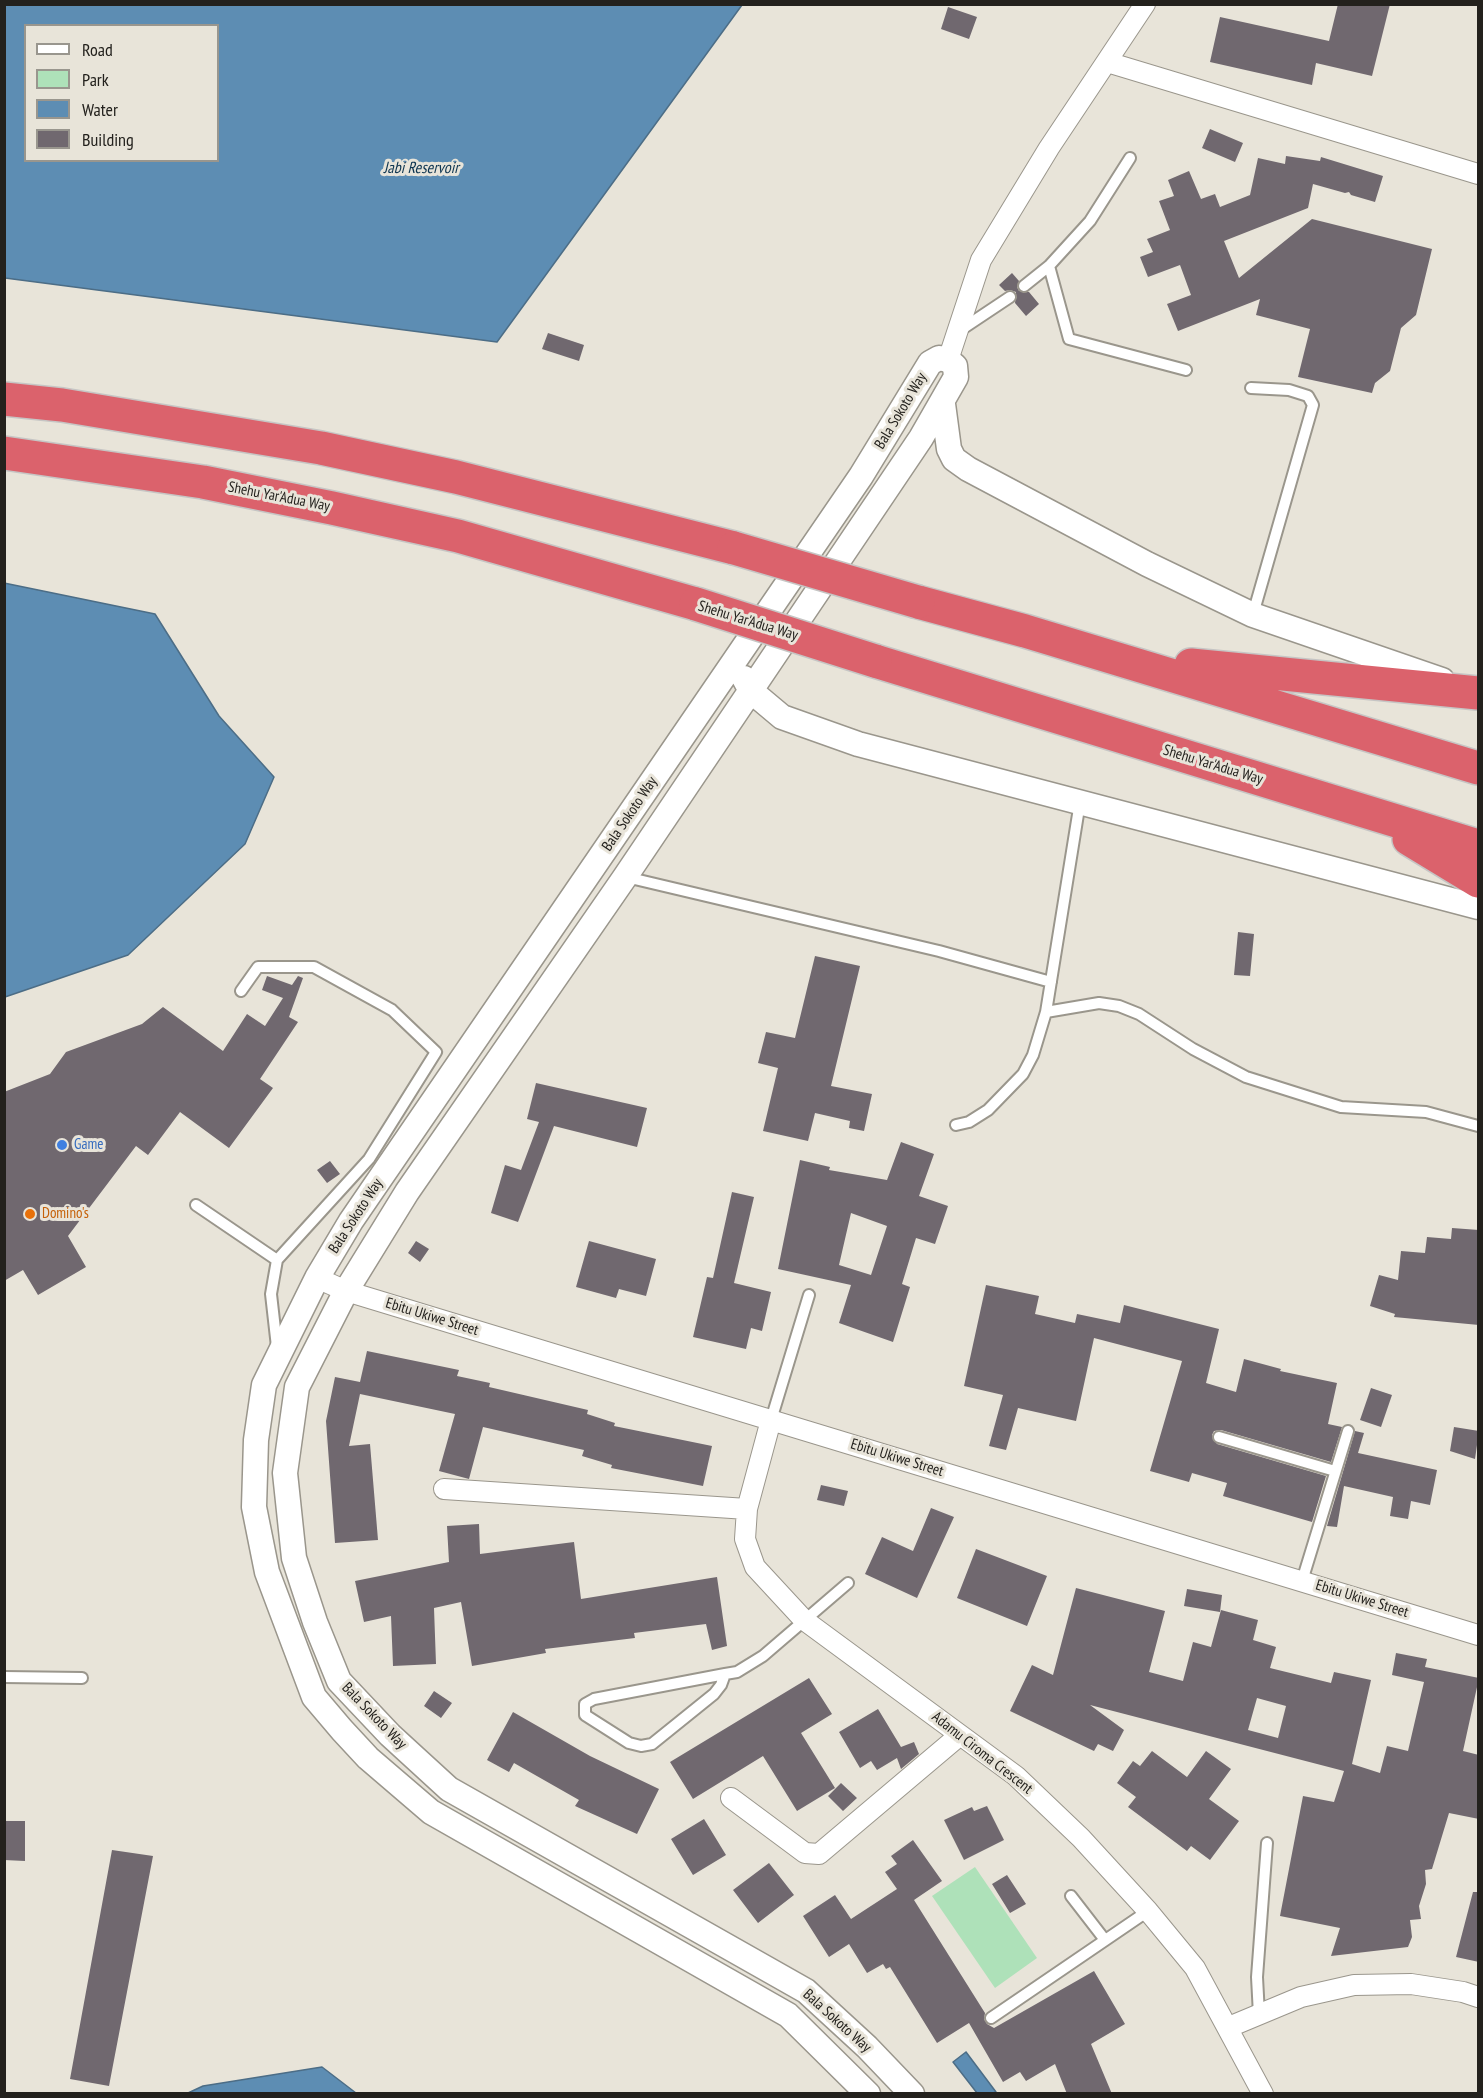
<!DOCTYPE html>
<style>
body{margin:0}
#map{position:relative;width:1483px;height:2098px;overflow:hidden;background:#e8e4d9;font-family:"PT Sans Narrow",sans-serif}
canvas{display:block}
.frame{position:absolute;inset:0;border:6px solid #23211d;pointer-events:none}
.legend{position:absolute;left:24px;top:24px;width:195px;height:138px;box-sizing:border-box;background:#e8e4d9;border:2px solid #99968e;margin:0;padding:8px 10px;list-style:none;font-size:18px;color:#23211d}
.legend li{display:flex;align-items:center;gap:12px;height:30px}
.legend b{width:30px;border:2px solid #99968e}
</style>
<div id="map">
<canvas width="1483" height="2098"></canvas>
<div class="frame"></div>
<ul class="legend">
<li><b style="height:8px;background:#fff"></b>Road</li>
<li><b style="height:16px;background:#aee1b9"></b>Park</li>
<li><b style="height:16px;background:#5d8db3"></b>Water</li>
<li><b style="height:16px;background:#70686f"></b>Building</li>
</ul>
</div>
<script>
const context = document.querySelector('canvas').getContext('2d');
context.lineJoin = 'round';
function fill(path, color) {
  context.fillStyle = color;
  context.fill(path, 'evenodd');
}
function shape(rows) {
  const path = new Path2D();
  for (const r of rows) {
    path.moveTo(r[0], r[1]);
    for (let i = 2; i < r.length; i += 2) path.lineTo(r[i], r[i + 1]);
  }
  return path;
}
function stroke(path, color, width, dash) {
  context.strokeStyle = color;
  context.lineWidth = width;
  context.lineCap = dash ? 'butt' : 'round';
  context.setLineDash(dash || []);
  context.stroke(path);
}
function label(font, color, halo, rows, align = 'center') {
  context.font = font + ' "PT Sans Narrow",sans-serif';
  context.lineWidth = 6;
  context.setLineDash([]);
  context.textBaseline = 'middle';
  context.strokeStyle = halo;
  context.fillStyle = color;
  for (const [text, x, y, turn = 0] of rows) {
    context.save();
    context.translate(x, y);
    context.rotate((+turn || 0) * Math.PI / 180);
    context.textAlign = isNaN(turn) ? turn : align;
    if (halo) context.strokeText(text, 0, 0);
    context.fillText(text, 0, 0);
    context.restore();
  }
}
const green = shape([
 [975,1867,1037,1958,995,1988,932,1896]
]);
const water = shape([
 [5,4,742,4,742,5,497,342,5,278,5,4],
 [26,26,218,26,218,160,26,160,26,26],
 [4,583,155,614,219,716,274,777,245,844,128,955,5,997,4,583],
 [966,2052,996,2092,993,2093,977,2093,953,2062,966,2052],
 [322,2067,356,2093,188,2093,203,2086,322,2067]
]);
const building = shape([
 [1338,4,1390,4,1372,76,1316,63,1312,85,1210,62,1220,17,1329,41],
 [948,7,977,17,969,39,941,29],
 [1210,129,1243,143,1235,162,1202,148],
 [1286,156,1320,161,1321,157,1383,176,1375,202,1351,195,1349,192,1345,193,1313,184,1308,208,1224,241,1239,278,1312,219,1432,249,1416,315,1401,328,1390,371,1375,383,1372,393,1298,377,1310,329,1256,315,1260,299,1178,331,1167,304,1191,295,1180,265,1148,277,1140,257,1153,252,1147,239,1170,230,1159,201,1174,196,1168,180,1189,171,1201,199,1215,194,1220,207,1250,195,1258,158,1285,164],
 [1012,273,1019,281,1017,287,1019,291,1029,292,1039,304,1026,316,1015,303,1016,292,1010,290,1005,291,999,285],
 [548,333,584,345,579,361,542,349],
 [1238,932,1254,934,1250,976,1234,975],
 [815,956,860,966,831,1086,872,1094,864,1131,849,1128,850,1121,815,1113,808,1141,763,1131,778,1068,758,1063,766,1032,795,1038],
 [267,976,292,985,298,976,303,978,289,1017,298,1022,260,1079,273,1088,229,1148,180,1112,148,1155,136,1146,68,1236,86,1267,38,1295,23,1270,4,1281,4,1092,50,1074,66,1052,142,1024,163,1007,223,1051,247,1014,265,1026,283,998,262,990],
 [536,1083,647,1108,637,1147,554,1126,518,1222,491,1213,505,1165,521,1170,539,1122,527,1119],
 [901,1142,934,1154,919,1196,948,1206,935,1244,916,1238,902,1284,910,1287,893,1342,839,1323,851,1285,778,1269,800,1160,830,1167,829,1170,887,1180],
 [851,1213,887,1226,871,1275,839,1265],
 [330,1161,340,1174,327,1183,317,1170],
 [732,1192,754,1197,734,1283,771,1292,762,1331,751,1328,746,1349,693,1337,707,1277,713,1278],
 [1452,1228,1479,1230,1479,1325,1394,1317,1395,1314,1370,1306,1379,1275,1398,1280,1401,1251,1425,1253,1427,1237,1451,1239],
 [416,1241,429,1249,420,1262,408,1253],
 [589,1241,656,1259,646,1296,619,1289,616,1298,576,1287],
 [986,1285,1039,1296,1035,1314,1075,1323,1077,1314,1120,1323,1124,1305,1219,1329,1206,1383,1236,1392,1244,1359,1281,1369,1280,1371,1337,1383,1328,1424,1342,1427,1331,1462,1221,1430,1214,1431,1212,1435,1217,1444,1326,1476,1312,1522,1223,1496,1227,1483,1192,1473,1189,1482,1150,1471,1182,1361,1094,1338,1076,1421,1018,1408,1006,1450,989,1446,1003,1395,964,1386],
 [367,1351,459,1370,457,1376,490,1383,489,1387,588,1410,587,1414,615,1423,614,1426,712,1446,703,1486,611,1468,612,1465,582,1456,584,1450,483,1427,469,1479,439,1471,455,1414,360,1394,349,1446,370,1444,378,1540,335,1543,326,1421,335,1377,360,1382],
 [1371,1388,1392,1395,1381,1427,1360,1420],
 [1454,1427,1479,1431,1475,1459,1450,1451],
 [1355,1431,1364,1433,1358,1453,1437,1470,1430,1505,1411,1501,1408,1519,1390,1516,1393,1497,1344,1486,1337,1527,1327,1526],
 [821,1485,848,1491,844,1506,817,1500],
 [931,1508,954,1517,917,1598,865,1574,882,1537,913,1551],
 [479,1524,480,1554,574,1542,581,1599,717,1577,727,1646,712,1650,706,1624,634,1633,635,1638,545,1649,546,1653,472,1666,461,1602,434,1608,436,1664,393,1666,391,1616,364,1622,355,1581,449,1562,447,1526],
 [976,1549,1047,1576,1027,1626,957,1598],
 [1076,1588,1165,1611,1149,1672,1183,1681,1193,1642,1211,1647,1221,1610,1258,1620,1253,1640,1276,1647,1270,1668,1331,1683,1334,1672,1371,1680,1352,1764,1380,1773,1387,1746,1408,1751,1424,1682,1392,1675,1396,1653,1427,1659,1425,1667,1479,1678,1463,1751,1479,1755,1479,1819,1449,1813,1432,1869,1425,1870,1426,1884,1419,1906,1421,1919,1410,1920,1412,1937,1408,1947,1331,1956,1340,1928,1280,1916,1303,1796,1334,1802,1344,1771,1090,1705,1124,1730,1113,1751,1098,1744,1094,1751,1010,1711,1032,1665,1053,1675],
 [1257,1698,1286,1706,1278,1738,1248,1730],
 [1187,1589,1222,1595,1220,1612,1184,1606],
 [809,1678,832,1714,801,1733,835,1788,797,1811,763,1756,693,1799,670,1762],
 [434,1691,452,1703,441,1718,424,1706],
 [878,1709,901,1747,914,1742,919,1754,901,1769,897,1758,877,1770,871,1761,860,1768,839,1732],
 [513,1712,590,1756,659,1789,637,1834,575,1806,579,1800,514,1763,509,1772,487,1760],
 [1152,1751,1187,1777,1206,1751,1231,1769,1209,1799,1239,1821,1210,1860,1191,1846,1187,1851,1128,1807,1136,1797,1117,1783,1133,1761,1140,1766],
 [841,1783,857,1798,843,1811,828,1796],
 [987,1806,1004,1840,964,1860,944,1820,972,1807,974,1811],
 [704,1819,726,1855,693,1875,671,1839],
 [4,1821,25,1821,25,1861,4,1860],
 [913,1840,942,1881,914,1900,985,2013,984,2019,987,2024,994,2028,1094,1971,1125,2024,1091,2044,1112,2094,1067,2094,1055,2064,1026,2081,1020,2072,1003,2082,969,2023,937,2043,890,1967,886,1969,883,1964,867,1973,849,1944,829,1957,803,1916,835,1895,851,1919,897,1889,885,1872,897,1864,891,1856],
 [112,1850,153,1856,109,2086,70,2079],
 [769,1863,794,1895,758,1923,733,1890],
 [1007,1875,1026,1904,1010,1913,992,1884],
 [1473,1892,1479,1892,1479,1962,1456,1957]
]);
const service = shape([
 [1049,266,1069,339,1186,370],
 [1024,286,1049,266,1090,221,1130,158],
 [959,331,1010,297],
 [1251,388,1289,390,1308,396,1313,405,1253,614],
 [626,877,939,951,1051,982],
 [241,991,258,967,314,967,392,1010,436,1052,369,1159,277,1260],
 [1046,1012,1099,1003,1119,1006,1139,1014,1193,1049,1246,1077,1341,1107,1426,1112,1478,1126],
 [956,1125,969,1122,988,1110,1023,1074,1033,1055,1046,1012,1080,802],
 [196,1205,277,1260,271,1294,277,1347],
 [771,1420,809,1295],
 [1219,1437,1335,1471],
 [1302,1581,1348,1431],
 [725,1674,721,1685,714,1694,652,1744,641,1746,629,1743,585,1715,585,1704,594,1699,725,1674,737,1672,763,1656,848,1583],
 [4,1677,82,1678],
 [1071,1896,1105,1940],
 [1259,2015,1257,1977,1267,1843],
 [991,2018,1148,1911]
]);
const minor = shape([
 [1107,62,1478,174],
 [948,360,981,260,1049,148,1145,4],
 [317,1278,346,1291,1478,1635],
 [771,1420,747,1509,745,1539,755,1567,804,1620,1016,1776,1081,1838,1148,1911,1195,1968,1263,2094],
 [444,1489,747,1509],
 [731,1798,805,1853,819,1854,960,1735],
 [1229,2027,1301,1997,1354,1985,1411,1984,1463,1992,1478,1997]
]);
const tertiary = shape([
 [943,404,949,449,954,459,968,469,1147,564,1253,615,1442,680],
 [744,678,751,691,782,717,858,744,1478,907],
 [868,2094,788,2015,431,1812,368,1758,342,1730,314,1697,267,1572,254,1507,256,1440,264,1385,317,1278,351,1221,861,476,930,363,939,358,948,360,955,366,956,377,921,438,625,877,407,1192,346,1291,297,1387,285,1473,294,1558,315,1622,339,1681,390,1735,449,1789,806,1991,867,2047,912,2094]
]);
const motorway = shape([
 [4,399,62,405,321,448,456,477,734,548],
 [4,453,203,482,332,508,458,536,696,604],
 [918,602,1025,631,1478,768],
 [875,661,1478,846],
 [1191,665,1478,693],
 [1409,839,1478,881]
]);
const motorwayBridge = shape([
 [734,548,918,602],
 [696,604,875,661]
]);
const markers = [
 [62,1145,6,"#3f7fe0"],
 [30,1214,6,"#e8710a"]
];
const streetNames = [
 ["Bala Sokoto Way",901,411,-59],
 ["Shehu Yar'Adua Way",279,497,11],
 ["Shehu Yar'Adua Way",748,621,17],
 ["Shehu Yar'Adua Way",1213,765,17],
 ["Bala Sokoto Way",630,814,-56],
 ["Bala Sokoto Way",356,1216,-57],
 ["Ebitu Ukiwe Street",432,1317,17],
 ["Ebitu Ukiwe Street",897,1458,17],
 ["Ebitu Ukiwe Street",1362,1599,17],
 ["Bala Sokoto Way",374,1716,46],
 ["Adamu Ciroma Crescent",982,1753,38],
 ["Bala Sokoto Way",837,2021,42]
];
const shopNames = [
 ["Game",74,1145]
];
const foodNames = [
 ["Domino's",42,1214]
];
const waterNames = [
 ["Jabi Reservoir",421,168]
];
fill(green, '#aee1b9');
fill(water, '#5d8db3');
stroke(water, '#4c6d86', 1.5);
fill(building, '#70686f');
stroke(service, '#9a968c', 14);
stroke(minor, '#9a968c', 22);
stroke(tertiary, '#9a968c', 27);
stroke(motorway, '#c6c5c4', 36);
stroke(service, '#fff', 10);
stroke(minor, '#fff', 20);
stroke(tertiary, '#fff', 24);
stroke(motorway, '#db626c', 33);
stroke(motorwayBridge, '#c6c5c4', 36, []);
stroke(motorwayBridge, '#db626c', 33);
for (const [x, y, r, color] of markers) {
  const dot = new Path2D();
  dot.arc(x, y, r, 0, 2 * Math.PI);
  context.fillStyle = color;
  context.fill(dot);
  stroke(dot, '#e8e4d9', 2);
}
label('15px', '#23211d', '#e8e4d9', streetNames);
label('15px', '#366cbe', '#e8e4d9', shopNames, 'left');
label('15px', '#c56008', '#e8e4d9', foodNames, 'left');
label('italic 16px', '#0e3550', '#e8e4d9', waterNames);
</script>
